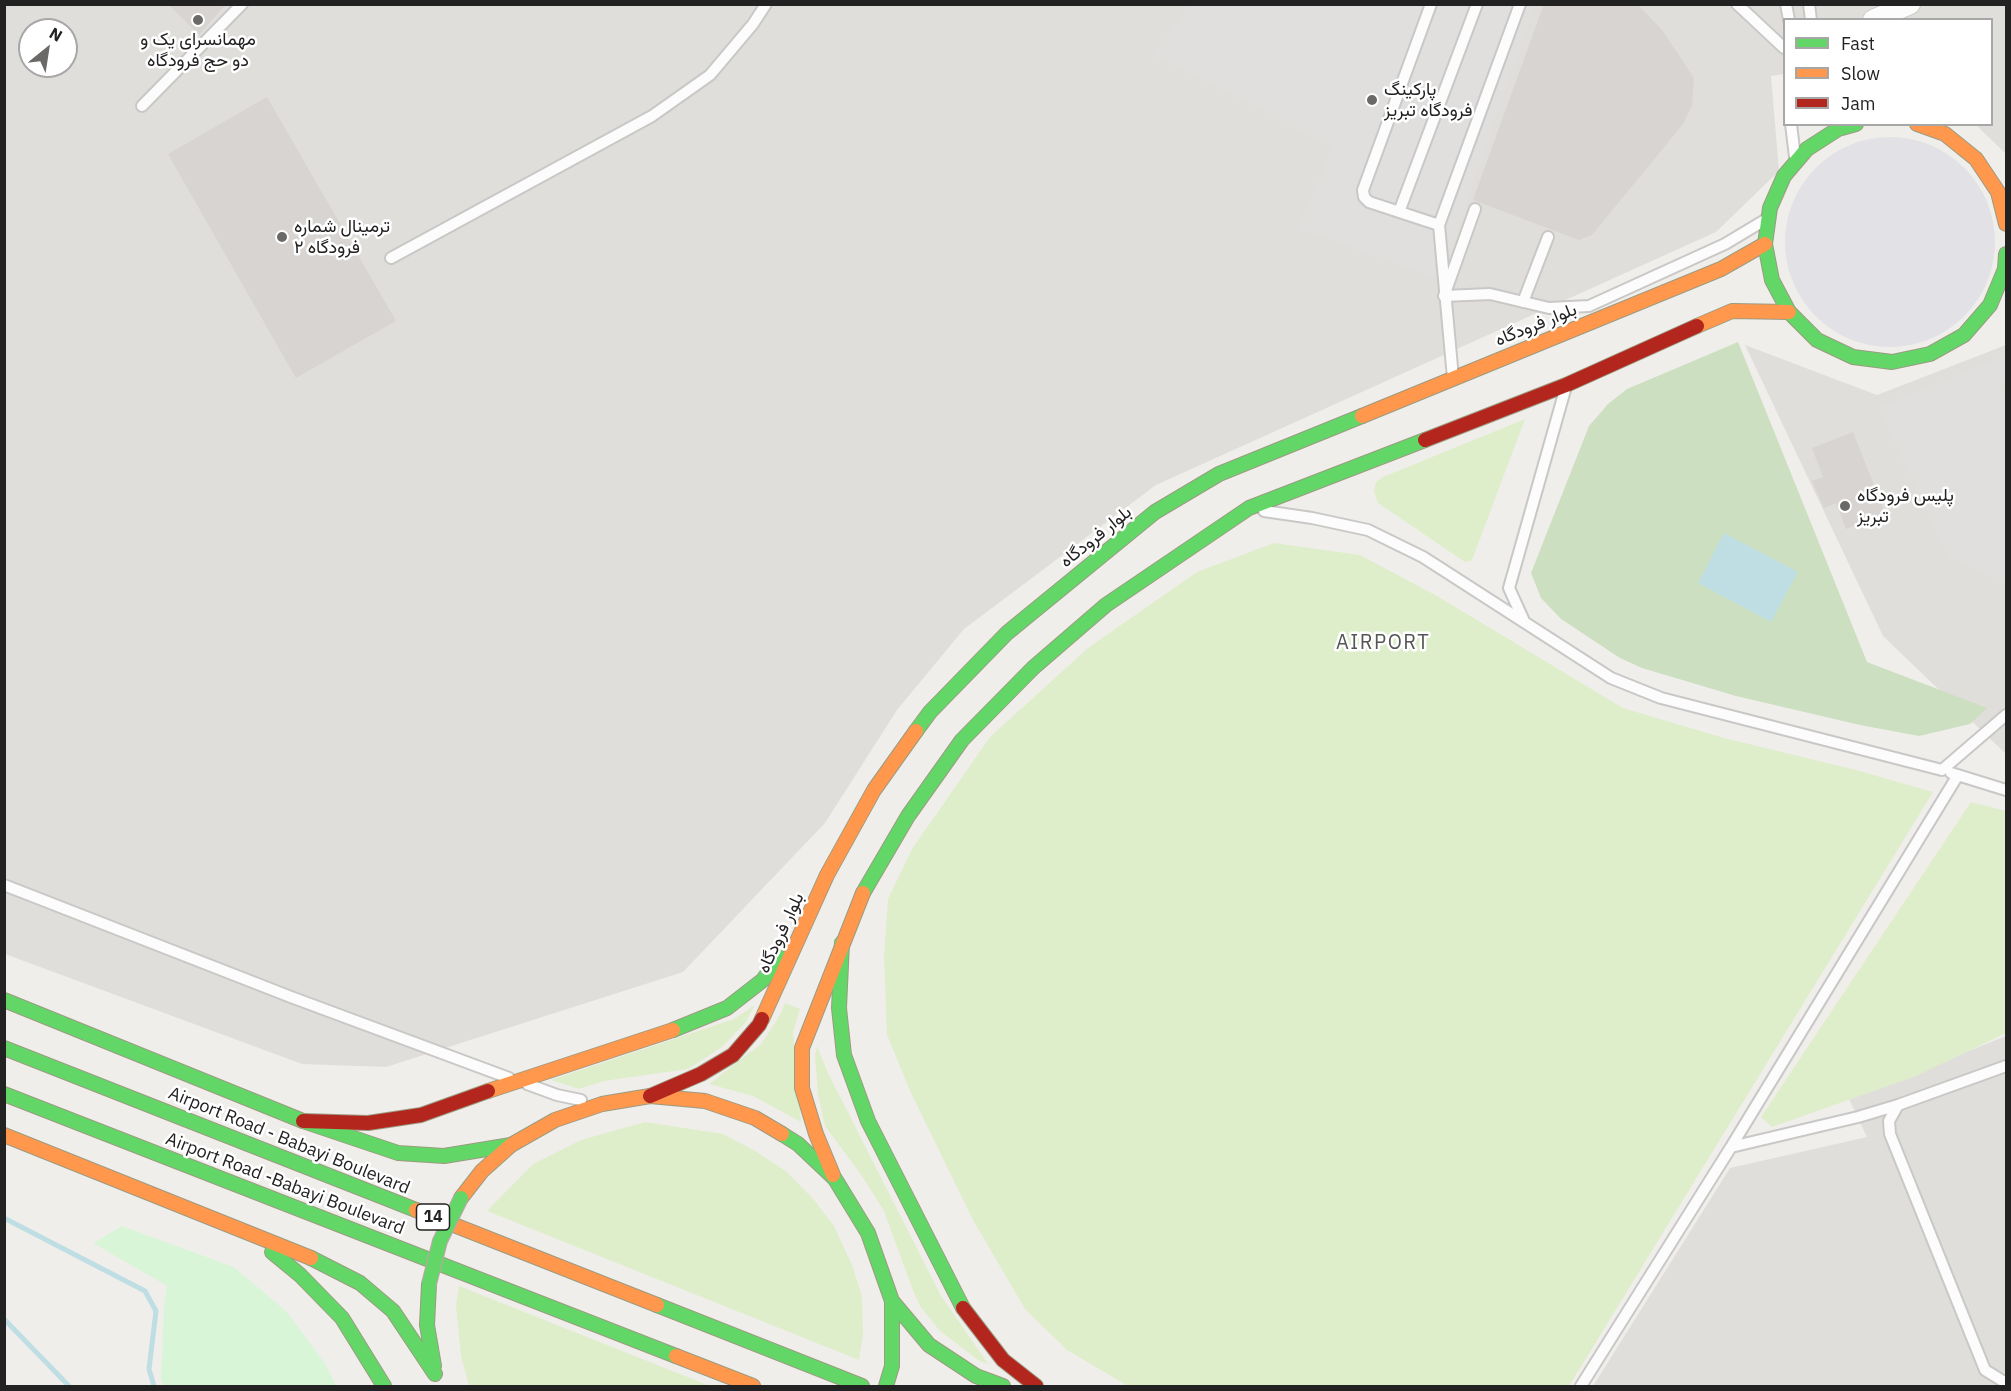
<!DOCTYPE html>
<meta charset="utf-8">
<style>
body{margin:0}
#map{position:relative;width:2011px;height:1391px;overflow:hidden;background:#f0eeeb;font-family:"IBM Plex Sans",sans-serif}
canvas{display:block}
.frame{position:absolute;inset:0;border:6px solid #222;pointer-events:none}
.legend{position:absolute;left:1783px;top:18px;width:210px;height:108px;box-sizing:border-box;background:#fff;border:2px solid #a7a7a7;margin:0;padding:8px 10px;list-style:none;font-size:18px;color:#222}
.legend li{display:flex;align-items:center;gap:12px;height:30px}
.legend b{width:30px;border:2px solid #a7a7a7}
.north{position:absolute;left:18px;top:18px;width:60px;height:60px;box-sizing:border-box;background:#fff;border:2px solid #a7a7a7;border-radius:50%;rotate:30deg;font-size:16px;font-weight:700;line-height:24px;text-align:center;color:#222}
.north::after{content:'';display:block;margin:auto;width:21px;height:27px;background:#6a6968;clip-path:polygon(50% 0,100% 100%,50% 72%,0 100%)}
</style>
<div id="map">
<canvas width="2011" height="1391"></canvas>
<div class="frame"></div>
<ul class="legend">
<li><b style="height:8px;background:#63d668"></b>Fast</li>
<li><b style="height:8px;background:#ff974d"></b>Slow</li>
<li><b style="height:8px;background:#b3261e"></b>Jam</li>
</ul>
<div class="north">N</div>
</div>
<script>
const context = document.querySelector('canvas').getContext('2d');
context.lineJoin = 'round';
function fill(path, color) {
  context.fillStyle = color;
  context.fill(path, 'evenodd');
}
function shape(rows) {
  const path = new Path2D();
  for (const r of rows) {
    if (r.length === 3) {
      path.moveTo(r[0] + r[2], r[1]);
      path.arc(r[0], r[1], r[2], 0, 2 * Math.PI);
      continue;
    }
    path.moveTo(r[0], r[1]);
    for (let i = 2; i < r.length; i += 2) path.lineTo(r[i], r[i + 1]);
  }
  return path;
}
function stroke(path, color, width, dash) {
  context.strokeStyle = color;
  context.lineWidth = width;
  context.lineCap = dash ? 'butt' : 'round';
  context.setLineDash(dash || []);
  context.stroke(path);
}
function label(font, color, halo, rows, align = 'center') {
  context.font = font + ' "IBM Plex Sans",Vazirmatn,sans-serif';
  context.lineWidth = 5;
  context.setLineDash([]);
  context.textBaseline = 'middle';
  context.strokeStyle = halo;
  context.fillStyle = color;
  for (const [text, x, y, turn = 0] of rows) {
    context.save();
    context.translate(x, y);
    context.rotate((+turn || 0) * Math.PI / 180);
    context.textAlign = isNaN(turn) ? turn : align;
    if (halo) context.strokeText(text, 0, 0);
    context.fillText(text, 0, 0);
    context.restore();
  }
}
const airport = shape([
 [4,5,2006,5,2006,154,1976,125,1992,124,1992,20,1784,20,1784,74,1771,76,1779,171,1716,232,1156,485,964,629,897,710,825,823,683,972,386,1067,302,1064,5,954],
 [30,30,66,30,66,66,30,66],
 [1745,345,1877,395,2006,345,2006,754,1883,636],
 [2006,1036,2006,1386,1593,1386,1730,1168,1867,1137,1849,1099]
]);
const grass = shape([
 [1525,419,1472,560,1470,561,1465,562,1378,503,1374,491,1376,482,1383,477],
 [1274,543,1360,555,1437,596,1623,708,1724,738,1856,770,1933,792,1569,1386,1128,1386,1067,1350,1025,1309,973,1220,911,1093,887,1035,884,956,888,899,912,849,990,737,1088,648,1197,572],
 [1971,802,2006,811,2006,1033,1916,1076,1772,1127,1761,1117],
 [785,1003,800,1009,793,1032,801,1122,753,1096,709,1084,761,1044,780,1015],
 [755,1005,745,1023,722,1047,688,1069,604,1081,579,1089,551,1080,734,1019],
 [817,1046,828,1073,940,1294,988,1364,978,1360,939,1330,920,1306,912,1288,884,1211,862,1176,825,1126,818,1095,815,1056],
 [645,1122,723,1134,757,1152,787,1172,814,1200,834,1226,852,1265,862,1296,863,1335,859,1360,487,1211,533,1164,581,1140],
 [459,1286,710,1386,469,1386,461,1356,456,1306]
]);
const forest = shape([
 [1738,342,1867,662,1987,708,1970,724,1919,736,1860,725,1736,696,1642,668,1620,658,1561,619,1541,598,1531,573,1589,426,1608,404,1627,389]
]);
const park = shape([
 [122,1226,234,1267,287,1312,326,1365,336,1386,164,1386,161,1380,164,1305,167,1286,93,1243]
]);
const parking = shape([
 [1190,5,1535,5,1441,280,1298,228,1332,147,1152,54],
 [2006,355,2006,381,1998,385,2006,400,2006,582,1948,557,1878,408]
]);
const plaza = shape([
 [1890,242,105]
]);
const water = shape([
 [1724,533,1798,572,1771,622,1698,583]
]);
const stream = shape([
 [4,1218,145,1291,156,1311,149,1369,154,1386],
 [4,1319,69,1386]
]);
const building = shape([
 [168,4,226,4,199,35],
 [1544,4,1637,4,1662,30,1694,78,1692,105,1683,124,1592,235,1579,240,1473,200],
 [267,97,396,321,296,378,168,154],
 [1853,432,1885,513,1846,529,1836,503,1824,508,1812,481,1823,477,1812,448]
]);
const lane = shape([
 [1431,4,1363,190,1364,197,1369,202,1439,225],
 [1737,4,1784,48],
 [1786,4,1789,20],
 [1809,4,1811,20],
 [142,106,242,4],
 [1791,124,1795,157],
 [1475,209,1444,296,1490,294,1549,308,1589,306,1725,244,1765,220],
 [1399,212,1477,4],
 [391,258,652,116,710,75,753,24,766,4],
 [1523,302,1548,237],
 [1453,378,1439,225,1520,4],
 [1264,511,1312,518,1368,530,1423,557,1611,678,1661,698,1942,770,2006,715],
 [1524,621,1509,588,1565,390],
 [1951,773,2006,790],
 [4,885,291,997,509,1078],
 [2006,1066,1898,1105,1889,1121,1890,1134,1985,1370,2006,1383],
 [527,1084,557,1095,581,1100],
 [1731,1147,1958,775],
 [1581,1386,1731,1147,1858,1117,1898,1105]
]);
const street = shape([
 [1873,20,1910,4]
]);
const fast = shape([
 [1856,124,1838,129,1807,149,1784,176,1770,208,1765,244,1772,280,1789,312,1817,340,1853,357,1892,362,1930,354,1964,335,1990,305,2005,269,2006,254],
 [916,731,930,712,1007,633,1155,512,1219,474,1362,416],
 [863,893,908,816,962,740,1033,668,1106,605,1249,508,1425,440],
 [842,943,839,1008,844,1055,868,1121,963,1308],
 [4,1000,303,1121,398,1153,444,1156,511,1145],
 [673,1030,727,1008,763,980,779,957],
 [4,1048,416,1210],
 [4,1094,676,1356],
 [782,1134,798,1144,835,1179,868,1233,892,1301,892,1366,886,1386],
 [272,1252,300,1275,342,1318,384,1386],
 [311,1258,360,1283,393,1311,435,1374],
 [429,1284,427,1325,434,1366],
 [892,1301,929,1345,976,1376,1003,1386],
 [657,1305,862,1386]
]);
const slow = shape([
 [1917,124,1945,134,1976,159,1998,192,2006,224],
 [1697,326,1732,311,1789,312],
 [1362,416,1721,269,1765,244],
 [762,1019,827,875,874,790,916,731],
 [488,1091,673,1030],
 [4,1135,311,1258],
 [833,1175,816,1134,802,1088,802,1048,863,893],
 [461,1198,482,1171,511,1145,555,1120,602,1104,650,1096,705,1101,755,1118,782,1134],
 [416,1210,657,1305],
 [676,1356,753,1386]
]);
const jam = shape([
 [1425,440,1566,385,1697,326],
 [650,1096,701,1074,733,1055,759,1025,762,1019],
 [303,1121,368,1123,421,1115,488,1091],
 [963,1308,1003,1360,1036,1386]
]);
const fastBridge = shape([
 [429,1284,440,1241,461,1198]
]);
const markers = [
 [198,20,6,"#6a6968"],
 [1372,100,6,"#6a6968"],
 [282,237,6,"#6a6968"],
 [1845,506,6,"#6a6968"]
];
const shields = [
 [433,1217,33]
];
const shieldNames = [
 ["14",433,1217]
];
const poiNames = [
 ["مهمانسرای یک و",198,40,"center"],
 ["دو حج فرودگاه",198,61,"center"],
 ["پارکینگ",1384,90],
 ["فرودگاه تبریز",1384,111],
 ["ترمينال شماره",294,227],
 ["۲ فرودگاه",294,248],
 ["پلیس فرودگاه",1857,496],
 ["تبریز",1857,517]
];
const streetNames = [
 ["بلوار فرودگاه",1536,325,-22],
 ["بلوار فرودگاه",1096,537,-39],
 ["بلوار فرودگاه",781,933,-65],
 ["Airport Road - Babayi Boulevard",289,1141,22],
 ["Airport Road -Babayi Boulevard",285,1184,21]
];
const neighbourhoodNames = [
 ["AIRPORT",1383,643]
];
fill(airport, '#e0deda');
fill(grass, '#deedca');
fill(forest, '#ccdfc0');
fill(park, '#d9f5d8');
fill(parking, '#e0dfde');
fill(plaza, '#e2e1e5');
fill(water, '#bedee3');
stroke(stream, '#bedee3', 5);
fill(building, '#d7d4d2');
stroke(lane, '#c9c8c7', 14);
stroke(street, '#c9c8c7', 22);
stroke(fast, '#9b9b81', 16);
stroke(slow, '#9b9b81', 16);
stroke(jam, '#9b9b81', 16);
stroke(lane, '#fdfcfc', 10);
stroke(street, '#fdfcfc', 20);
stroke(fast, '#63d668', 14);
stroke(slow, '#ff974d', 14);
stroke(jam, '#b3261e', 14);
stroke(fastBridge, '#c6a1ae', 16, []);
stroke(fastBridge, '#63d668', 14);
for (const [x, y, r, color] of markers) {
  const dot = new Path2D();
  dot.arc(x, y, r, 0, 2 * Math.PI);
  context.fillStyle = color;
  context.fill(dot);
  stroke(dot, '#fff', 2);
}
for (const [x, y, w] of shields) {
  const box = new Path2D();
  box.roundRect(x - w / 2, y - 13, w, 26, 4.5);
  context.fillStyle = '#fff';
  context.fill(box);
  stroke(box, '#222', 1.5);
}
label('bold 16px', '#222', null, shieldNames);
label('18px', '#222', '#fff', poiNames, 'left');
label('18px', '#222', '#fff', streetNames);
context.letterSpacing = '1.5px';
label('20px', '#555', '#fff', neighbourhoodNames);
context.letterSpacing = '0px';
</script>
